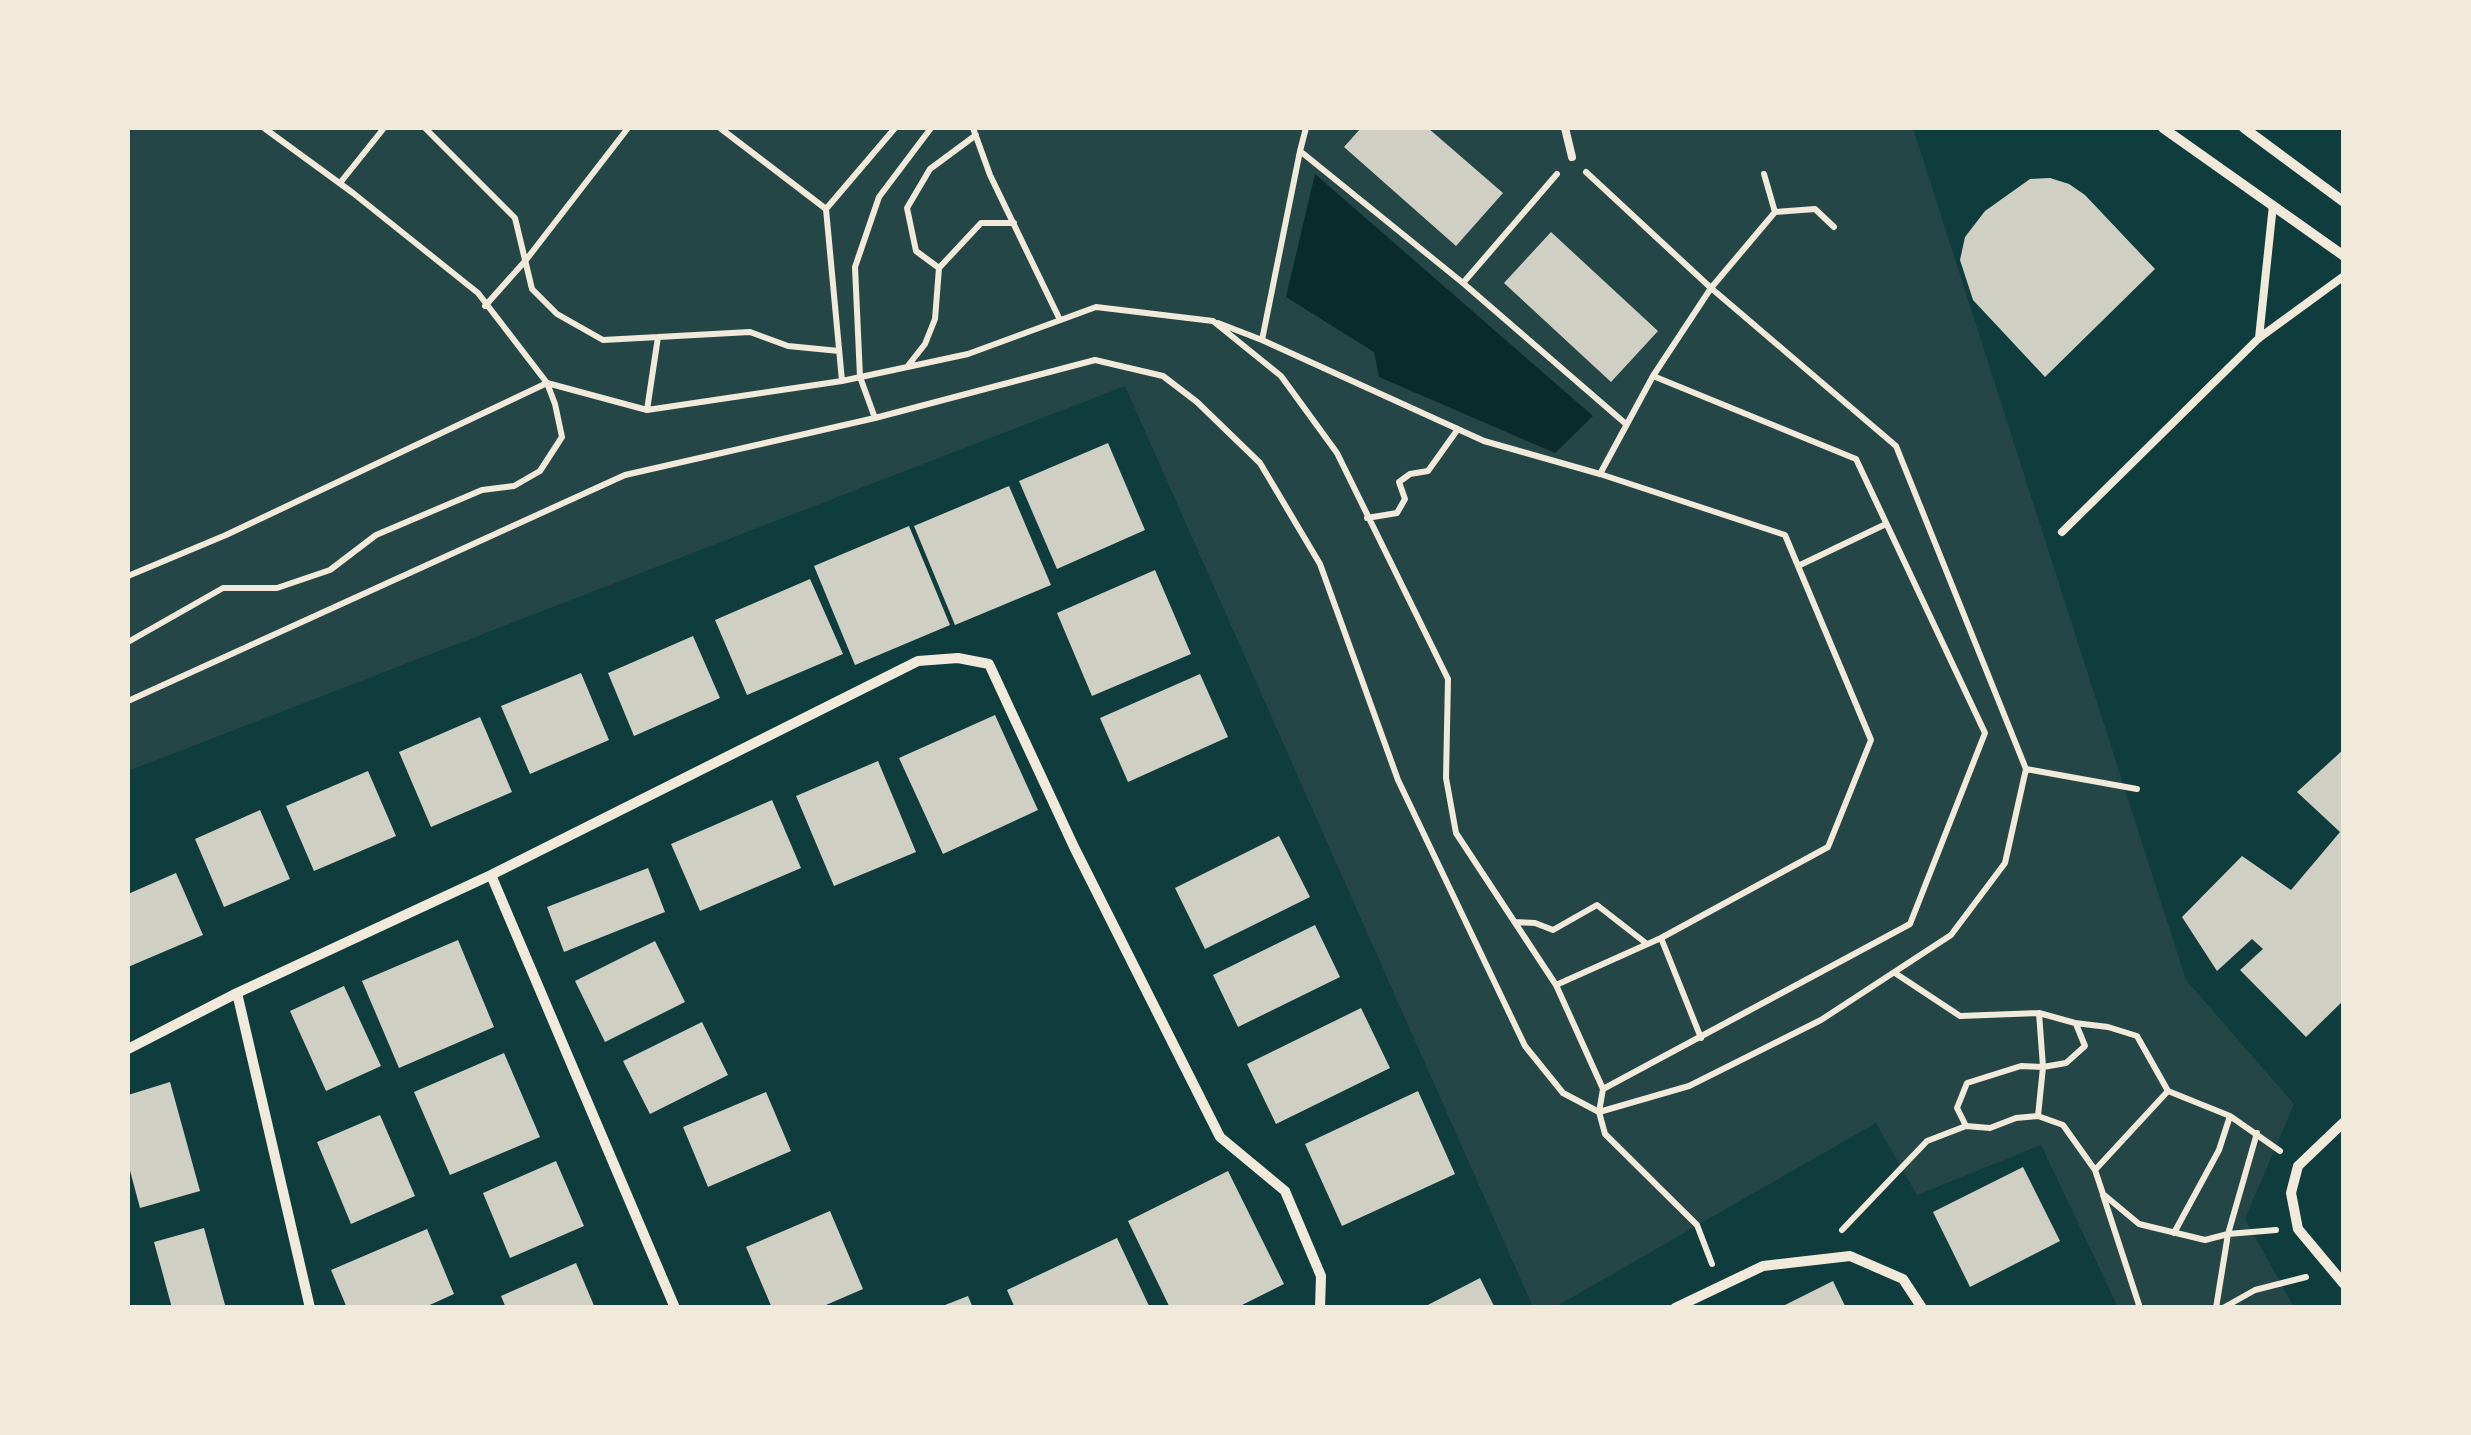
<!DOCTYPE html>
<style>
body{margin:0}
#map{position:relative;width:2471px;height:1435px;overflow:hidden;background:#0f3d3e;font-family:Signika,sans-serif}
canvas{display:block}
.frame{position:absolute;inset:0;border:130px solid #f1e9da;pointer-events:none}
</style>
<div id="map">
<canvas width="2471" height="1435"></canvas>
<div class="frame"></div>
</div>
<script>
const context = document.querySelector('canvas').getContext('2d');
context.lineJoin = 'round';
function fill(path, color) {
  context.fillStyle = color;
  context.fill(path, 'evenodd');
}
function shape(rows) {
  const path = new Path2D();
  for (const r of rows) {
    path.moveTo(r[0], r[1]);
    for (let i = 2; i < r.length; i += 2) path.lineTo(r[i], r[i + 1]);
  }
  return path;
}
function stroke(path, color, width, dash) {
  context.strokeStyle = color;
  context.lineWidth = width;
  context.lineCap = dash ? 'butt' : 'round';
  context.setLineDash(dash || []);
  context.stroke(path);
}
const green = shape([
 [128,128,1913,128,2186,980,2294,1104,2245,1219,2294,1307,2118,1307,2041,1145,1917,1195,1876,1123,1555,1307,1533,1307,1125,386,128,771]
]);
const water = shape([
 [1315,174,1593,416,1555,453,1379,377,1374,352,1286,297]
]);
const building = shape([
 [1361,128,1428,128,1503,193,1456,246,1344,147],
 [2050,178,2069,184,2085,195,2155,269,2045,377,1973,300,1960,260,1965,237,1985,211,2030,179],
 [1551,232,1658,331,1611,382,1504,283],
 [1108,443,1145,530,1057,569,1019,481],
 [1009,486,1051,585,955,625,914,526],
 [909,526,950,625,855,665,814,566],
 [1155,570,1191,654,1092,696,1057,613],
 [810,579,843,654,747,695,715,620],
 [693,636,720,698,634,736,608,673],
 [581,673,609,740,530,774,501,706],
 [1200,674,1228,737,1128,782,1100,718],
 [995,715,1038,810,943,854,899,758],
 [480,717,512,792,431,827,399,752],
 [2344,749,2344,1000,2306,1037,2240,970,2263,949,2252,939,2217,971,2182,917,2242,856,2291,890,2340,832,2297,792],
 [878,761,916,852,834,886,796,796],
 [368,771,396,836,314,871,286,806],
 [772,800,801,868,700,911,671,844],
 [260,810,290,879,224,907,195,839],
 [1279,836,1310,897,1205,949,1175,888],
 [648,868,665,912,564,952,547,907],
 [176,873,203,935,128,967,128,894],
 [1315,925,1340,977,1238,1027,1213,975],
 [458,940,494,1027,399,1068,362,981],
 [655,941,685,1002,605,1042,575,981],
 [344,986,381,1066,326,1091,290,1011],
 [1361,1008,1390,1068,1276,1124,1247,1064],
 [702,1022,728,1075,650,1114,623,1061],
 [504,1053,540,1137,450,1175,414,1092],
 [170,1082,200,1191,140,1208,128,1163,128,1095],
 [1418,1091,1455,1174,1342,1226,1305,1144],
 [766,1092,791,1151,708,1187,683,1127],
 [380,1115,415,1196,351,1224,317,1142],
 [556,1161,584,1226,510,1258,483,1193],
 [2023,1167,2060,1241,1970,1287,1933,1212],
 [1228,1171,1284,1284,1236,1308,1170,1308,1128,1221],
 [830,1211,863,1289,819,1308,772,1308,746,1247],
 [204,1228,225,1305,172,1308,154,1242],
 [427,1229,454,1294,423,1308,347,1308,331,1270],
 [1117,1238,1150,1308,1015,1308,1007,1290],
 [576,1263,595,1308,506,1308,501,1296],
 [1480,1278,1495,1308,1422,1308],
 [1833,1281,1846,1308,1779,1308],
 [968,1296,973,1308,940,1308,940,1307]
]);
const path = shape([
 [425,128,515,218,532,289,557,314,603,340,750,332,788,346,839,351],
 [720,128,826,209],
 [973,128,990,175,1060,320],
 [1300,151,1306,128],
 [340,183,384,128],
 [1775,212,1815,209,1834,227],
 [939,268,916,251,907,208,930,169,976,135],
 [1463,283,1557,174],
 [485,306,526,260,628,128],
 [1218,323,1262,340,1484,441,1600,474,1785,535,1871,740,1828,847,1661,938,1556,985],
 [1262,340,1300,151,1463,283,1626,424],
 [907,367,925,344,935,319,939,268,981,223,1014,223],
 [1653,376,1711,288,1775,212,1764,174],
 [842,381,826,209,895,128],
 [647,410,658,337],
 [875,418,860,377,855,267,879,197,931,128],
 [1600,474,1653,376,1856,459,1985,733,1910,924,1603,1089],
 [1367,518,1397,513,1405,499,1399,482,1410,474,1428,471,1458,429],
 [1800,565,1886,524],
 [128,576,226,535,547,383,647,410,842,381,968,354,1096,307,1213,321,1281,376,1337,453,1448,679,1446,778,1456,833,1556,985,1603,1089,1599,1112,1605,1134,1697,1225,1712,1264],
 [128,642,223,588,277,588,330,570,376,535,482,490,514,486,540,471,562,437,555,404,547,383,478,293,353,193,264,128],
 [128,701,625,475,875,418,1095,360,1163,376,1197,402,1260,463,1320,564,1398,780,1525,1046,1563,1093,1599,1112,1689,1086,1821,1020,1951,935,2005,863,2026,769,1896,446,1711,288,1586,172],
 [2026,769,2137,789],
 [1515,922,1535,923,1553,930,1597,905,1647,944],
 [1661,938,1701,1038],
 [1895,973,1960,1016,2039,1013,2075,1023,2108,1027,2137,1036,2168,1091,2230,1116,2280,1151],
 [2038,1116,2043,1067,2039,1013],
 [1966,1126,1990,1128,2016,1118,2038,1116,2063,1125,2095,1170,2103,1194,2139,1224,2205,1240,2228,1234,2276,1230],
 [2095,1170,2168,1091],
 [2103,1195,2140,1308],
 [1842,1230,1927,1141,1966,1126,1957,1108,1967,1083,2021,1066,2043,1067,2066,1063,2085,1046,2076,1024],
 [2174,1233,2219,1150,2230,1116],
 [2216,1308,2228,1234,2257,1133],
 [2223,1308,2255,1290,2306,1277]
]);
const service = shape([
 [1565,128,1572,157],
 [2259,338,2273,205],
 [2062,532,2259,338,2344,276]
]);
const minor = shape([
 [2163,128,2344,256],
 [2244,128,2344,202],
 [491,875,675,1308],
 [237,993,310,1308],
 [128,1049,237,993,491,875,918,661,958,658,989,664,1074,847,1220,1137,1285,1191,1321,1276,1320,1308],
 [2344,1122,2298,1166,2291,1193,2298,1229,2344,1284],
 [1675,1308,1763,1266,1850,1256,1903,1279,1922,1308]
]);
fill(green, '#244646');
fill(water, '#0a2a2b');
fill(building, '#cfcfc3');
stroke(path, '#f1e9da', 6);
stroke(service, '#f1e9da', 8);
stroke(minor, '#f1e9da', 10);
</script>
